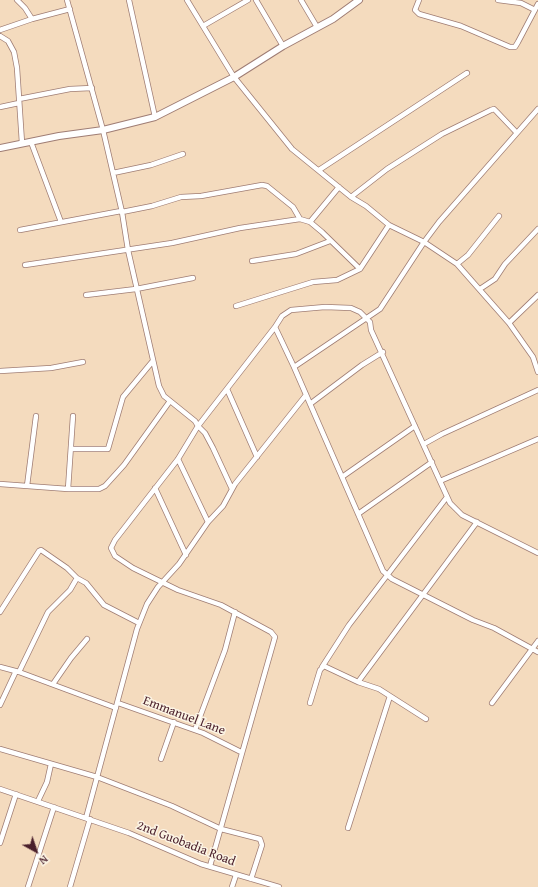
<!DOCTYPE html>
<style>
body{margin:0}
#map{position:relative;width:538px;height:887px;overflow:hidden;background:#f4dbbe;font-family:"Gentium Book Plus",serif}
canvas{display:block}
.north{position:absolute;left:16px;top:831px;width:40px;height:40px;-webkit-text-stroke:3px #fcf5e5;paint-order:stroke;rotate:140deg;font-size:11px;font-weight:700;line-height:16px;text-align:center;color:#4a1f2b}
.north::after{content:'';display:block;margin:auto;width:14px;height:18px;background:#4a1f2b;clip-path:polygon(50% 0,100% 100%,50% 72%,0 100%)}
</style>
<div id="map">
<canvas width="538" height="887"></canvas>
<div class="north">N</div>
</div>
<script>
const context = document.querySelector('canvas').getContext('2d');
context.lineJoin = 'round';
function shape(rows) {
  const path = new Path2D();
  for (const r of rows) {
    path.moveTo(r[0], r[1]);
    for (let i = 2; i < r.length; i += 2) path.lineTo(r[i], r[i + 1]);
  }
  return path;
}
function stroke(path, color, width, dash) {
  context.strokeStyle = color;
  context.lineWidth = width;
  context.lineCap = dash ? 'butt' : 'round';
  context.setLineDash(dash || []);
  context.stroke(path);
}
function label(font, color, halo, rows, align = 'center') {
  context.font = font + ' "Gentium Book Plus",serif';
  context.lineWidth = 3;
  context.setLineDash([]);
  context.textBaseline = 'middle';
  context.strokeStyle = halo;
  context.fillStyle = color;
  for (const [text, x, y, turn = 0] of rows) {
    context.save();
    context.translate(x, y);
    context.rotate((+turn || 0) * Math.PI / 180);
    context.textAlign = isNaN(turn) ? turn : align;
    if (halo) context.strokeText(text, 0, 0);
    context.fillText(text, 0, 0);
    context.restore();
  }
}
const street = shape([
 [17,0,25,8,32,19,70,9],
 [67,0,103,130,122,212,128,250,159,386,164,396,195,421,198,426,275,327,294,367,380,309,424,242,439,222,538,109],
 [129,0,155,117],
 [187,0,234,77,292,149,351,197,366,206,389,225,424,242,457,264,509,323,533,357,538,372],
 [256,0,283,46],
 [301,0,317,27],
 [419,0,415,10,419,14,461,26,510,47,515,47,518,42,538,4],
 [498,0,521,3,535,10],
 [203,26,248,0],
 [0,30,32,19],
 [0,36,8,41,14,52,17,68,22,143],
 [19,99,70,89,92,88],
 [0,107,19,103],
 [31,142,61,222],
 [319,170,467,73],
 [113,173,151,165,183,154],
 [351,197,387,169,442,134,491,110,494,109,497,112,516,132],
 [122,212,152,206,181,197,201,196,262,185,267,186,293,207,300,219,310,222,322,232,360,269],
 [310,222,339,187],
 [20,230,121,211],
 [252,261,296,254,330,241],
 [457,264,468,255,499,216],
 [25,265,172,243,240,228,300,219],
 [480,289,495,279,505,264,538,229],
 [86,295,136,289,193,278],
 [236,306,313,282,337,280,360,269,389,225],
 [509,323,538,295],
 [275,327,282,316,291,310,325,307,351,308,360,312,370,322,371,330,450,503,462,515,538,553],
 [294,367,383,571,392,579,473,620,494,628,538,652],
 [0,371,51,368,83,362],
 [227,389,257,457],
 [310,404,362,365,383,352],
 [424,444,442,434,538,390],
 [71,449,108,449,123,397,152,362],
 [178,459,208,522],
 [342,477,415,426],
 [440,481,538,439],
 [0,484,68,489,99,489,105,486,124,465,170,401],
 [27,486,36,416],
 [155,488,186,555],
 [68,489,73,416],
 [358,514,432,462],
 [77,578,86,583,104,605,139,623],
 [0,612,39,551,41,550,67,568,77,578,70,590,48,612,19,672],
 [0,667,19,672,116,708],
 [322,667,349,625,447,497],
 [358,682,477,522],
 [53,684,71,658,87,639],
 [118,703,203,733,241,752],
 [310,703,320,670,324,666,358,682,379,689,426,719],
 [492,703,538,641],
 [0,705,16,671],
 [195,730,225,650,235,612],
 [0,749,97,777,172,806,221,829,260,839,262,845,251,879],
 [161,759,174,722],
 [0,789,129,833,201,864,279,887],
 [38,801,47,782,51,764],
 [86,818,137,629,147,604,158,587,179,564,208,522,223,506,235,484,306,395],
 [348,828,390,696],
 [0,843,16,794],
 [210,866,275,637,271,632,221,605,178,590,133,568,115,556,111,548,115,540,178,459,198,426,205,433,213,448,232,489],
 [28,887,54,807],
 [70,887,90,819],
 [232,887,236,875]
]);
const secondary = shape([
 [0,148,59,136,103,130,155,117,234,77,283,46,333,19,359,0]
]);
const streetNames = [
 ["Emmanuel Lane",184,716,21],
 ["2nd Guobadia Road",186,844,21]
];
stroke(street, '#9f7d74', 6);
stroke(secondary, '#9f7d74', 8);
stroke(street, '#fff', 4.5);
stroke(secondary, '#fff', 6);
label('13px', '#4a1f2b', '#fcf5e5', streetNames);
</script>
